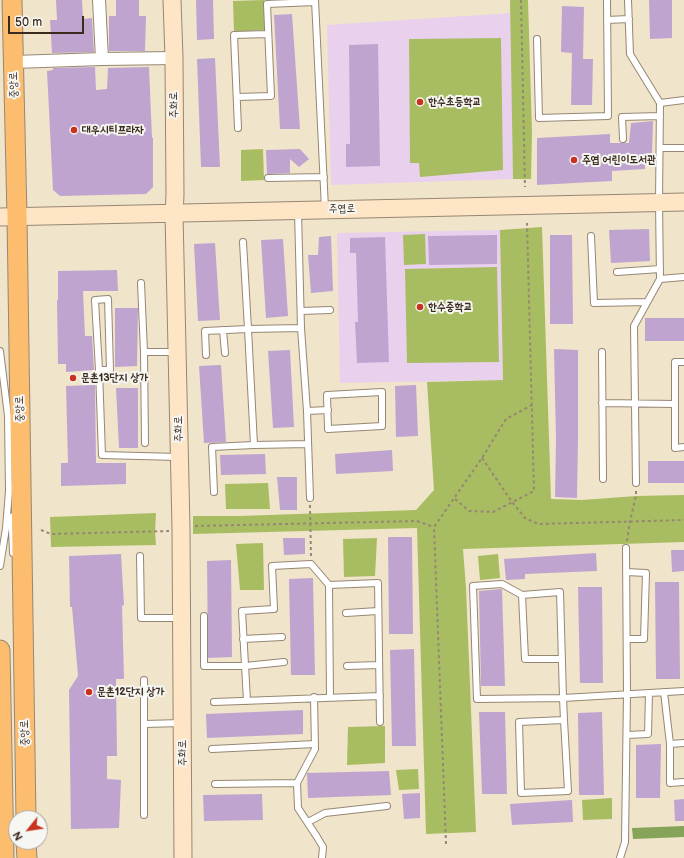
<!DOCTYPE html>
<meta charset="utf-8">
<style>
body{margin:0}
#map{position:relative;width:684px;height:858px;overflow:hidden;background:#f0e4ca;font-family:"Balsamiq Sans",sans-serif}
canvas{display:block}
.north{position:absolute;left:8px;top:810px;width:40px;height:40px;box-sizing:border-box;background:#f6f6f2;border:1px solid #aba49d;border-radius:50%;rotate:240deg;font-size:11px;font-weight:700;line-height:16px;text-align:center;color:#3b2a1e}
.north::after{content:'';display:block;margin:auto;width:14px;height:18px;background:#c8321e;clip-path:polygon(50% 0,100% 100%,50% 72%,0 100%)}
.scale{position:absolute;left:8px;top:16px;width:76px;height:18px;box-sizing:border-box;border:2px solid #3b2a1e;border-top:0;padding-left:5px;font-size:12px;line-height:14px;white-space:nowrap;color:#3b2a1e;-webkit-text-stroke:3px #f6f6f2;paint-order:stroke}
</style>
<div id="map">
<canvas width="684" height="858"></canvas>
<div class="north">N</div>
<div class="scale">50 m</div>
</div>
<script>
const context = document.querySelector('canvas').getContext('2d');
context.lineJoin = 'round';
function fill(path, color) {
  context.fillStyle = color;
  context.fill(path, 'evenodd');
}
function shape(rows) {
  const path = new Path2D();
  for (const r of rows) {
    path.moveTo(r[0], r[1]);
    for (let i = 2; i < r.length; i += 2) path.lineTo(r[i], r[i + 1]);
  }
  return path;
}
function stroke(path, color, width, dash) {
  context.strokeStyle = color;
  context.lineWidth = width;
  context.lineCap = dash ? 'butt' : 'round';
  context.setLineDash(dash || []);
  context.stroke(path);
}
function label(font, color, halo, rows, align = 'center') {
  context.font = font + ' "Balsamiq Sans","Poor Story",sans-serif';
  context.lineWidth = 4;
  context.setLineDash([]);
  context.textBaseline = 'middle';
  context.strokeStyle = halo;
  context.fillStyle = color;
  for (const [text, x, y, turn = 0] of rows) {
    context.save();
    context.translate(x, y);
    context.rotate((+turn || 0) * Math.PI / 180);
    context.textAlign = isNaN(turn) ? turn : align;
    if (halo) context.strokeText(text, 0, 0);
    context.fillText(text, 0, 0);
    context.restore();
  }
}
const built = shape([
 [511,13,513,179,331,185,327,25],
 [500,230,503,380,340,383,337,233]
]);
const green = shape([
 [264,0,265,30,234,32,233,1],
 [510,0,528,0,532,132,531,179,513,179],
 [501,38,503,170,420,177,419,163,410,163,409,39],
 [263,149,264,180,241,181,241,150],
 [542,227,551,499,582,500,636,496,684,495,684,542,463,549,466,588,476,832,426,834,417,528,193,534,193,516,239,516,416,510,434,490,427,382,503,380,500,230],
 [425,234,426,264,404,265,403,235],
 [497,267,499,362,407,363,405,269],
 [268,483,270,509,226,509,225,484],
 [156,513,155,532,156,545,51,547,50,517],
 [377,538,375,576,344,577,343,539],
 [263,543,264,590,240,590,236,544],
 [498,554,500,578,480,580,478,556],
 [385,726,385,763,347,765,348,727],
 [418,769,419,789,399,790,396,770],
 [612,798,612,819,583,820,582,800]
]);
const forest = shape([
 [684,826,684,837,633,839,632,828]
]);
const building = shape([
 [56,0,82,0,83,19,92,18,94,52,52,53,50,20,57,20],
 [116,0,139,0,139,16,146,16,145,51,109,51,109,16,116,16],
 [196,0,213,0,214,39,197,40],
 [649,0,672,0,672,38,650,39],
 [562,6,584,7,583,59,593,59,592,105,571,105,572,53,561,52],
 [292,14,300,129,280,129,274,15],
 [378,44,380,166,346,167,346,144,350,144,349,45],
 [215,58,220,167,201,167,197,59],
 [95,67,96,90,107,89,108,68,149,67,152,138,153,138,153,187,146,194,60,196,53,190,47,71,53,70,53,68],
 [653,121,652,153,645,154,645,169,612,171,612,181,537,185,537,138,610,134,610,143,629,143,631,123],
 [300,149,309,159,299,167,290,159,290,173,267,174,266,150],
 [649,229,650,261,611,263,609,230],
 [497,235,497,264,429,265,428,236],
 [550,235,572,235,573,324,550,324],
 [331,236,333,291,311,293,308,255,318,255,319,237],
 [385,237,389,362,357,363,355,322,358,322,356,253,350,253,350,238],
 [283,239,288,316,266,318,261,240],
 [215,243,220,320,198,321,194,244],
 [117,270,118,291,83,291,85,336,92,336,94,370,66,372,66,364,58,364,57,300,58,300,58,271],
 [115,308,138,308,137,366,115,367],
 [645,318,684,318,684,341,645,341],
 [554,349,578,350,578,439,577,498,555,497,556,439],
 [290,350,294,427,273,428,268,351],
 [221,365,226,442,204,443,199,366],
 [95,385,96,463,126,463,126,484,61,486,61,463,68,463,66,386],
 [416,385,418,436,396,437,395,386],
 [116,388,138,388,138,448,119,448],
 [392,450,393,471,336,474,335,454],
 [265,454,266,474,221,475,220,455],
 [648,461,684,461,684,483,648,483],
 [277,477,297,477,297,510,280,510],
 [388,537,412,537,413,634,389,634],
 [283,538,305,538,305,554,284,555],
 [671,550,684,550,684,571,672,572],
 [596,553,597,571,525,574,525,579,506,580,504,559],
 [121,554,124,605,122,606,124,679,116,679,117,756,107,756,107,779,121,780,119,828,71,829,69,690,78,676,72,607,70,607,69,556],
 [231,560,232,657,208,658,207,561],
 [313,578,315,675,291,675,289,579],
 [655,582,679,582,680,679,656,679],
 [578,587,602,587,603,683,580,683],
 [502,589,505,686,481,686,479,591],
 [414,649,416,746,392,746,390,650],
 [303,710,303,734,207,738,206,714],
 [479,712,505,712,507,794,482,794],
 [602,712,604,795,579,795,578,713],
 [661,744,660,798,636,798,636,745],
 [389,771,391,795,308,798,307,773],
 [420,793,420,818,404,819,402,794],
 [262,794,263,820,204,821,203,795],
 [684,799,684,821,675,821,674,800],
 [572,800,573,822,512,825,510,804]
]);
const path = shape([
 [521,0,525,187],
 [482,458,512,502,525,518,538,524,684,520],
 [455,499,469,511,493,512,534,491,527,223],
 [310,505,311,557],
 [195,526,417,521,434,527],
 [41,530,51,534,169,531],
 [627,541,630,521,636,496,636,490],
 [446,844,434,527,482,458,506,419,532,405]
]);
const lane = shape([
 [315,0,325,209],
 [628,0,630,54,660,103,659,202,660,279,634,326,636,483],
 [607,20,629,19],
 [537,39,539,118,608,116,607,0],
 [237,97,271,96,267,4,315,2],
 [660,103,684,100],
 [238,128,234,35,268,34],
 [623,139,622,117,660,116],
 [660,148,684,148],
 [268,178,324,177],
 [298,212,301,328,307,411,310,498],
 [591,236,594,303,647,302],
 [243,242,248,329,301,328],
 [617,272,660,269],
 [660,279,684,277],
 [141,283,144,352,145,443],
 [301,311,330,310],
 [223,330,225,353],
 [0,351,8,416,9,491,6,528,0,566],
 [144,352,176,352],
 [602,352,603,479],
 [206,355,205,331,248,329,254,445,212,447,214,492],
 [684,362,675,362,675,448,684,447],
 [99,370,110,370,108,299,95,300,99,370,102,455,178,457],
 [382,392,382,426,328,429,327,395,382,392],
 [602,403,675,404],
 [307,411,328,410],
 [254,445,308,444],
 [13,516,12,528,13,553],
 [140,556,141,618,180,618],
 [626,572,646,573,644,639,627,639],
 [329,585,378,583,380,722],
 [522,595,525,659,562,659],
 [346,613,378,611],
 [204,616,204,666,245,666,284,662],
 [243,639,282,637],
 [347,666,379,665],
 [144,680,144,815],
 [664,692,670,744,670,783,684,782],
 [314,697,315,749,297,783,298,808,317,837,323,847,322,858],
 [247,701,242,611,274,609,272,566,311,564,329,585,330,697],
 [214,702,380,696],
 [564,720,519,722,521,793,568,791,564,720,563,698,560,592,522,595,502,584,473,586,477,699,563,698,684,691],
 [145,724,181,723],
 [627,735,648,734,649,693],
 [670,744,684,743],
 [212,749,315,744],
 [215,784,297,783],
 [308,822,325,813,387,806],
 [620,858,625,842,627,694,626,548]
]);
const street = shape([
 [99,0,102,59],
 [14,62,102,59,174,58]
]);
const secondary = shape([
 [172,0,174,58,175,195,174,214,181,528,183,858],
 [0,217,684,202]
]);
const primary = shape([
 [12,0,17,216,26,818],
 [0,650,4,858],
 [26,842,27,858]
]);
const markers = [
 [420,102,4,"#c8321e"],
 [74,130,4,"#c8321e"],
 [574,160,4,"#c8321e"],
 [420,307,4,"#c8321e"],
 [73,378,4,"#c8321e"],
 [89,692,4,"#c8321e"]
];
const streetNames = [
 ["중앙로",14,85,-91],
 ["주화로",174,105,-90],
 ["주엽로",342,209,-1],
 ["중앙로",20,409,-91],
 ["주화로",179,429,-91],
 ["중앙로",25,733,-91],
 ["주화로",183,753,-91]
];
const poiNames = [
 ["한수초등학교",428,102],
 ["대우시티프라자",82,130],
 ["주엽 어린이도서관",582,160],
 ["한수중학교",428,307],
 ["문촌13단지 상가",81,378],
 ["문촌12단지 상가",97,692]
];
fill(built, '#e9d1ed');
fill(green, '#a8bd61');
fill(forest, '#86a457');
fill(building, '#bfa4d0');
stroke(lane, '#968774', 8);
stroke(street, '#968774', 14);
stroke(secondary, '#968774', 19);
stroke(primary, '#968774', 21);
stroke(path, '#968774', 2, [3, 3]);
stroke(lane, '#fff', 6);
stroke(street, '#fff', 12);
stroke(secondary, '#fee5c5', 17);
stroke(primary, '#fcbd6f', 19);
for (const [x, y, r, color] of markers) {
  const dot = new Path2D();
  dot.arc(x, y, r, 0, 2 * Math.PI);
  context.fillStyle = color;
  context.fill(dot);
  stroke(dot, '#f6f6f2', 1.5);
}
label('11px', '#3b2a1e', '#f6f6f2', streetNames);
label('bold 11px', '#3b2a1e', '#f6f6f2', poiNames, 'left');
</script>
